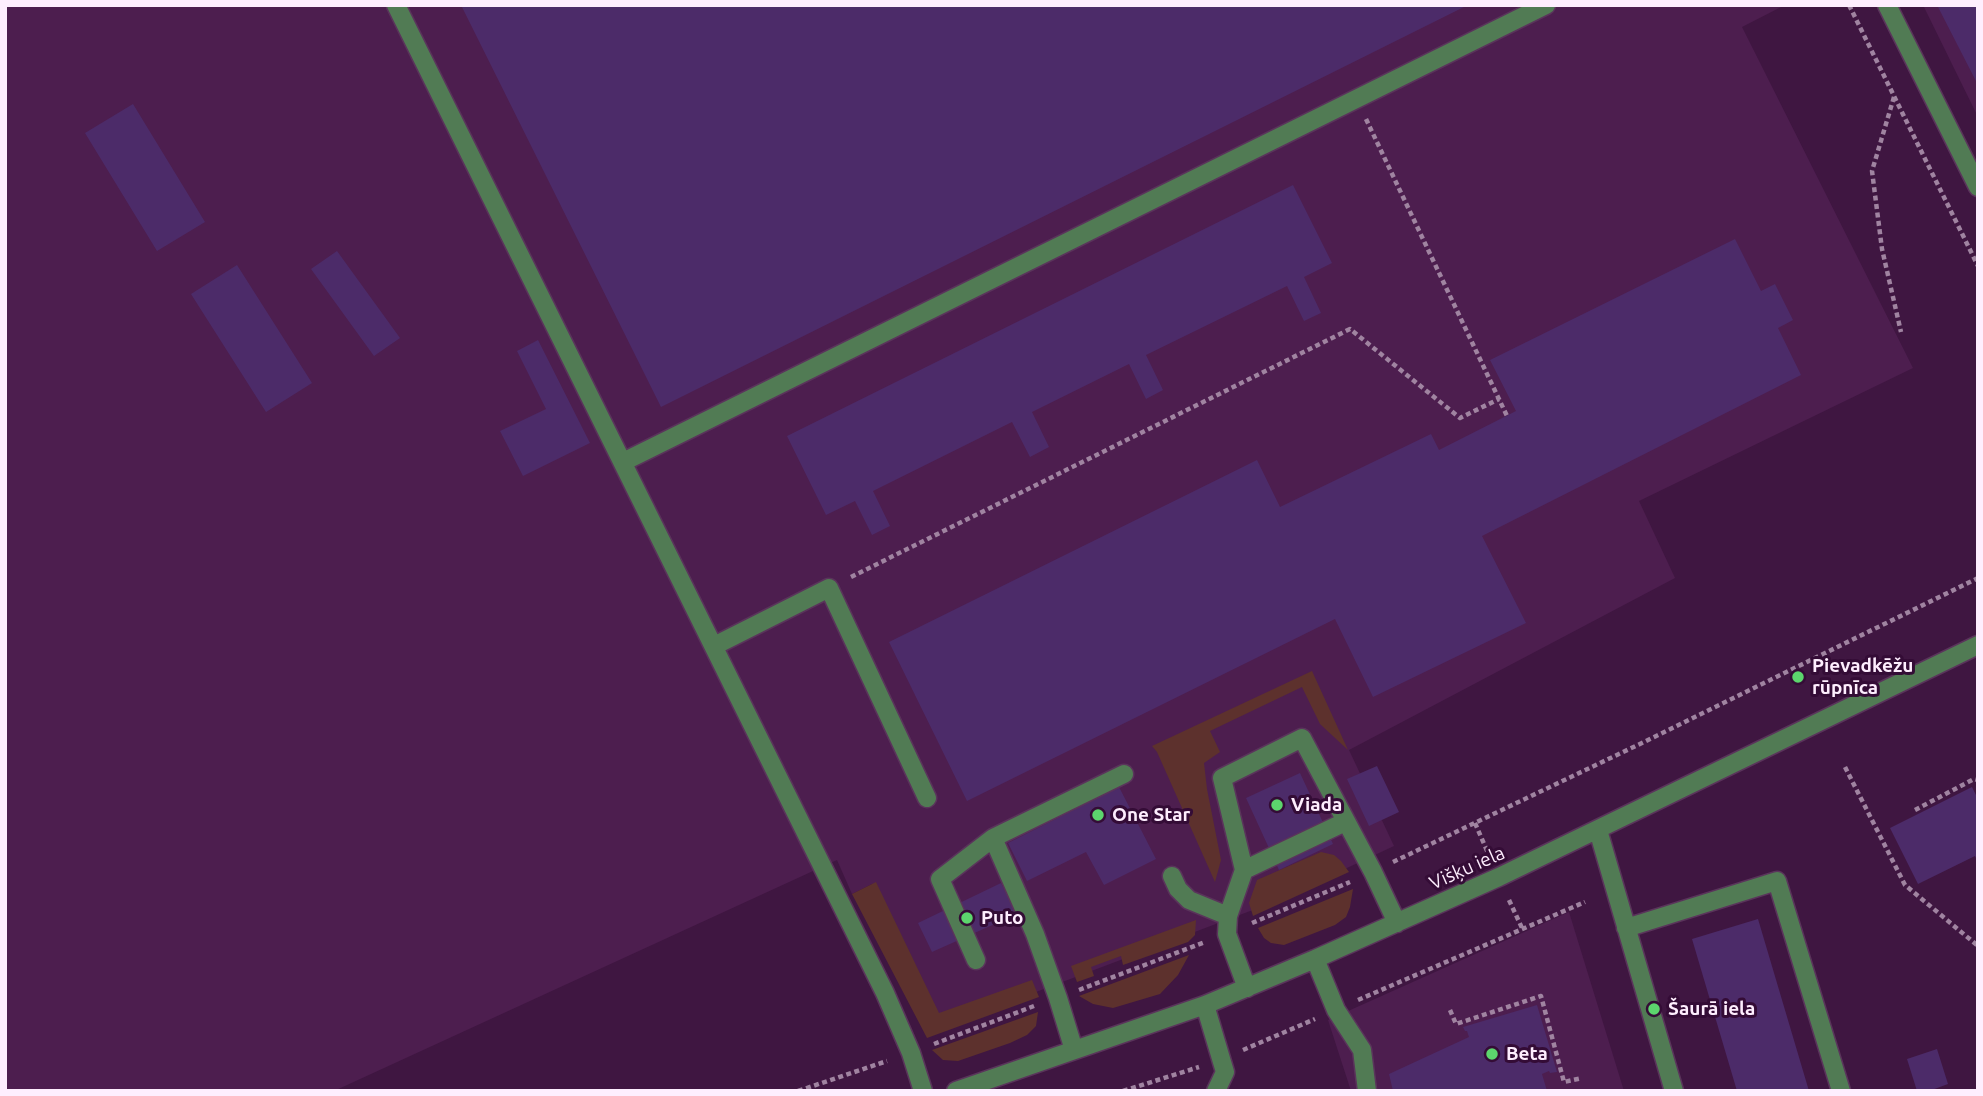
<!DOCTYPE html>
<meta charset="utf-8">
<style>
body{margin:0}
#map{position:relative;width:1983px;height:1096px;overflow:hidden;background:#3f1641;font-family:Ubuntu,sans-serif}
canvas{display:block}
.frame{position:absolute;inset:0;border:7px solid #feeefe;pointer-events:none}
</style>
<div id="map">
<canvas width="1983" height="1096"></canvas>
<div class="frame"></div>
</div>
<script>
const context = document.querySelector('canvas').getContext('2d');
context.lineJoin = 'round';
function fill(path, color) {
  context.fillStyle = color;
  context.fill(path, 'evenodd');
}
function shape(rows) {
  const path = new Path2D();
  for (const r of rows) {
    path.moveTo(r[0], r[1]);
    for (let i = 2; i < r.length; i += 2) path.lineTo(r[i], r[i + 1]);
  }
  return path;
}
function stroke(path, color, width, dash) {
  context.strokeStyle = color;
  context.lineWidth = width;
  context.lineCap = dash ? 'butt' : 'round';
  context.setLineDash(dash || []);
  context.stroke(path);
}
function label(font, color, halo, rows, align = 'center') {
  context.font = font + ' Ubuntu,sans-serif';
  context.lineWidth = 6;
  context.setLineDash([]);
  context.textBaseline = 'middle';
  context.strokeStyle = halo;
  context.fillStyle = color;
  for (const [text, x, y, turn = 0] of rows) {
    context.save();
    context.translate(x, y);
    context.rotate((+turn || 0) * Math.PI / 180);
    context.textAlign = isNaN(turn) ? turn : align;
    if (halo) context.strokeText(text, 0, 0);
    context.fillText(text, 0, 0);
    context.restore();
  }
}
const built = shape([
 [5,5,1785,5,1742,27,1913,368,1639,501,1675,578,1349,750,1394,846,1274,902,938,1029,872,884,852,894,837,860,334,1091,5,1091],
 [1923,5,1978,5,1978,117],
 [1569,912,1624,1091,1351,1091,1328,1020]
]);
const green = shape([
 [1312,671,1348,750,1320,724,1302,687,1210,731,1220,752,1204,763,1207,789,1221,860,1215,882,1157,752,1152,746],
 [1321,852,1334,855,1341,861,1349,872,1253,916,1249,903,1257,880],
 [876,882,939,1013,1032,980,1039,997,927,1038,852,894],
 [1353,889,1350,907,1346,917,1335,925,1284,945,1271,943,1264,938,1258,928],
 [1196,920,1195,935,1188,942,1123,965,1121,956,1091,967,1094,976,1077,982,1071,966],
 [1189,955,1178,975,1160,994,1113,1008,1093,1004,1079,996],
 [1038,1012,1036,1026,1027,1035,1010,1043,958,1061,943,1060,932,1050]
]);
const building = shape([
 [461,5,1468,5,661,407],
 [1937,5,1978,5,1978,85],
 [133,104,205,222,157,251,85,133],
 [1293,185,1332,263,1304,277,1321,313,1304,321,1287,286,1146,355,1163,390,1146,399,1129,364,1032,412,1049,447,1030,457,1012,422,873,491,890,526,872,535,855,501,826,515,787,436],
 [1735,239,1761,291,1775,284,1793,320,1778,328,1801,375,1482,536,1526,623,1373,697,1335,619,967,801,889,642,1257,460,1280,507,1431,434,1439,450,1516,411,1490,360],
 [337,251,400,338,374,356,311,269],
 [237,265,312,383,266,412,191,294],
 [538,340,590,443,523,476,500,431,546,409,517,351],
 [1377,766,1399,812,1369,826,1347,779],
 [1300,773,1333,844,1279,870,1246,798],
 [1119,787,1156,859,1104,885,1086,852,1027,881,1008,843],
 [1972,787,1978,799,1978,862,1975,856,1918,884,1890,828],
 [1001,883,1017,914,932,952,918,923],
 [1758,919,1809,1091,1737,1091,1692,939],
 [1537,1005,1557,1072,1550,1073,1549,1071,1542,1074,1547,1091,1393,1091,1389,1074,1469,1037,1467,1031,1465,1031,1463,1027],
 [1937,1049,1948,1084,1929,1091,1917,1091,1907,1059]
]);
const path = shape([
 [1849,5,1978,266],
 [1894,97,1872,171,1882,249,1901,332],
 [1366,119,1507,416],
 [851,577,1350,329,1460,418,1499,399],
 [1845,767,1905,885,1978,946],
 [1915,810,1974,779,1978,780],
 [1475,823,1488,853],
 [1393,862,1644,742,1978,578],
 [1509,900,1522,928],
 [1252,923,1350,882],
 [1079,990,1205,942],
 [1358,1000,1585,902],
 [1450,1010,1456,1024,1541,996,1564,1082,1582,1078],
 [934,1044,1034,1006],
 [1243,1050,1315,1019],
 [798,1091,887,1061],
 [1123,1091,1199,1067]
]);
const minor = shape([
 [396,5,885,993,911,1053,923,1091],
 [1887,5,1978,187],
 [623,462,1546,5],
 [714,646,829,588,927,798],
 [1598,830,1674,1091],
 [1244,870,1345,822],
 [1172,876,1178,889,1189,900,1228,916],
 [1626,928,1777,881,1841,1091],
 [1315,959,1336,1010,1362,1050,1367,1091],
 [976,960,940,879,993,838],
 [1247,988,1227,934,1228,916,1244,870,1222,778,1302,738,1373,872,1397,923],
 [1205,1005,1225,1072,1216,1091],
 [1074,1050,1058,998,1035,934,993,838,1124,774],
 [956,1091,1205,1005,1315,959,1499,877,1978,645]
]);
const markers = [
 [1798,677,7,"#5cd56d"],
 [1277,805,7,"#5cd56d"],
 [1098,815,7,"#5cd56d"],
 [967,918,7,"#5cd56d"],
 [1654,1009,7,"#5cd56d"],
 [1492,1054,7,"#5cd56d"]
];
const poiNames = [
 ["Pievadkēžu",1812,666],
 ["rūpnīca",1812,688],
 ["Viada",1291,805],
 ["One Star",1112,815],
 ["Puto",981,918],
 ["Šaurā iela",1668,1009],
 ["Beta",1506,1054]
];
const streetNames = [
 ["Višķu iela",1467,868,-24]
];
fill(built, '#4d1e4f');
fill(green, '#5d312d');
fill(building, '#4c2b69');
stroke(minor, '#5a345b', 21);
stroke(path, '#a084a1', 4.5, [5, 3.5]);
stroke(minor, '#517b54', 18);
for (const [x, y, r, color] of markers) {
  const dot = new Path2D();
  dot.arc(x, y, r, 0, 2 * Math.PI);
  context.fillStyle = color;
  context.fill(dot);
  stroke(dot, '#340c36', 2.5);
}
label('bold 19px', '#feeefe', '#340c36', poiNames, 'left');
label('19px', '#feeefe', '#340c36', streetNames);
</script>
